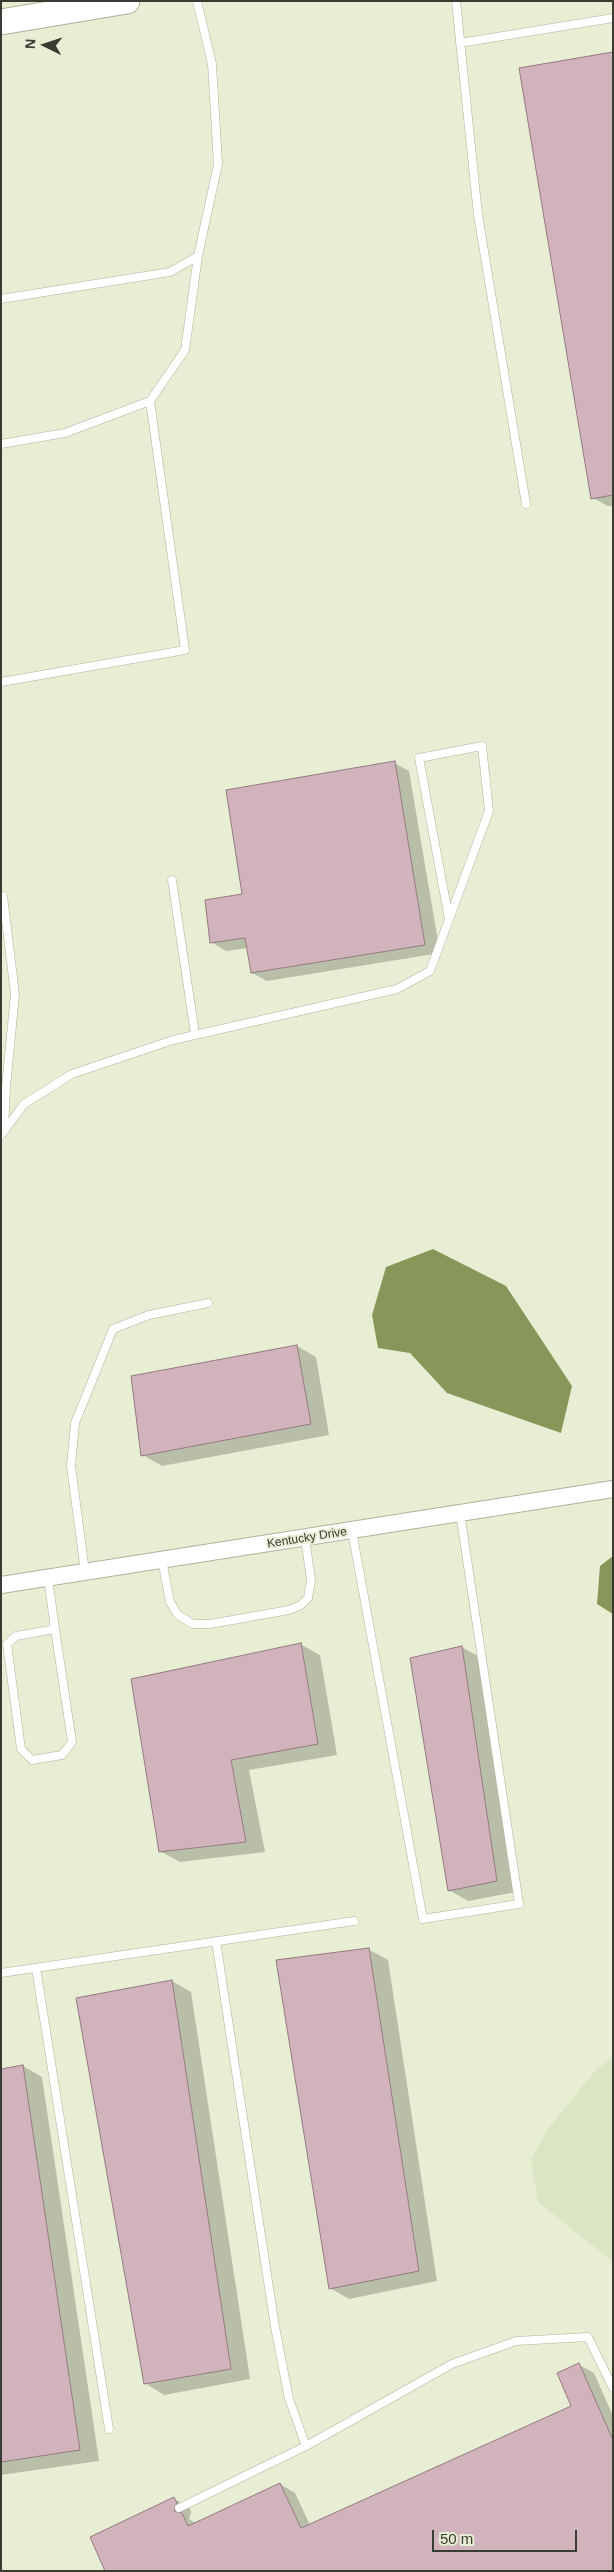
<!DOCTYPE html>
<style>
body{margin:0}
#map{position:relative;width:614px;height:2572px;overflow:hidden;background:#e7eed3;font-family:Helvetica,sans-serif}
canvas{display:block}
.frame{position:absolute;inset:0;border:2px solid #393c32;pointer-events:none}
.north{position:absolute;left:20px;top:20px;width:50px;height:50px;-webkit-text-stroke:4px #e7eed3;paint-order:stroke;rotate:274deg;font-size:14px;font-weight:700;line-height:20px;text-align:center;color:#393c32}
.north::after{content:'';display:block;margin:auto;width:18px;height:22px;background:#393c32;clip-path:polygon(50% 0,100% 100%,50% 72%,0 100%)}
.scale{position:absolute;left:432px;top:2530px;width:145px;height:22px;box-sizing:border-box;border:2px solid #393c32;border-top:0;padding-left:6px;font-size:15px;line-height:18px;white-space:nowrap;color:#393c32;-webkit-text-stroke:4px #e7eed3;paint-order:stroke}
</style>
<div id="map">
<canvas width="614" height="2572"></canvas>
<div class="frame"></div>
<div class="north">N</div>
<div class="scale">50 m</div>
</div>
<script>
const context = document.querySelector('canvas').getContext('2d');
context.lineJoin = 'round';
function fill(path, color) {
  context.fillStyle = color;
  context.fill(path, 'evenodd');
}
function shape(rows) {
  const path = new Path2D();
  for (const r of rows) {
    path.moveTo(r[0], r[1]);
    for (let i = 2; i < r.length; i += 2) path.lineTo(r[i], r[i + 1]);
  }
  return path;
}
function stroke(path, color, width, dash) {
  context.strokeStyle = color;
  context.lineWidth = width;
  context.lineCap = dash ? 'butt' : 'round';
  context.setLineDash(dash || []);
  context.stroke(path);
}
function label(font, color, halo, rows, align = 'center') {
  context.font = font + ' Helvetica,sans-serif';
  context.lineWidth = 4;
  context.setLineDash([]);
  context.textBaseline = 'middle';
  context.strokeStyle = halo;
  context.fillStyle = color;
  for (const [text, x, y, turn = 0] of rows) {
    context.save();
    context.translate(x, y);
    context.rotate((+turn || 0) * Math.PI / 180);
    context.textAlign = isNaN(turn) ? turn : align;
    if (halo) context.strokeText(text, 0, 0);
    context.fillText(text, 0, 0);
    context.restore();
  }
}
const built = shape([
 [613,2056,613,2262,538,2202,531,2160,546,2131,595,2071]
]);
const water = shape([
 [433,1249,506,1286,572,1386,561,1433,447,1393,410,1353,378,1348,372,1315,386,1267],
 [613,1556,613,1614,597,1604,600,1566]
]);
const shadow = shape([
 [613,53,613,506,608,506,593,498],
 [394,763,409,771,440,953,267,981,252,973,248,948,226,951,211,942,244,895],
 [297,1346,316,1357,329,1435,162,1466,143,1455],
 [300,1644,320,1655,337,1755,249,1770,265,1852,180,1862,160,1851],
 [462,1647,481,1658,516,1892,468,1901,449,1890,412,1659],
 [368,1949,388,1960,437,2281,349,2299,330,2288],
 [172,1981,191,1992,250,2379,164,2395,145,2383],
 [23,2066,42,2077,99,2461,1,2475,1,2070],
 [579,2365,594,2373,613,2416,613,2571,107,2571,174,2499,189,2507,191,2512,189,2519,197,2524,280,2484,295,2493,310,2525,572,2407]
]);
const building = shape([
 [613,52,613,495,591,499,519,68,613,52],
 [395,761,425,945,251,973,245,938,210,943,205,900,242,894,226,790,395,761],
 [297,1345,311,1424,141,1456,131,1376,297,1345],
 [301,1643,318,1744,231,1760,246,1842,159,1852,131,1679,301,1643],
 [462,1646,497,1881,448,1891,410,1658,462,1646],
 [369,1948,419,2271,329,2289,276,1960,369,1948],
 [172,1980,231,2369,144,2384,76,1998,172,1980],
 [23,2065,80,2450,1,2462,1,2069,23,2065],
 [579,2363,613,2440,613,2571,105,2571,90,2537,174,2497,177,2503,174,2511,182,2513,188,2526,280,2483,301,2528,571,2406,557,2373,579,2363]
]);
const service = shape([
 [456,1,478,215,526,504],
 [460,43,613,18],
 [1,299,170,272,198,256,218,164,212,64,197,1],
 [1,444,65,433,150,401,185,350,198,256],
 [1,682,185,650,150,401],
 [172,880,195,1034],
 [3,896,15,994,6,1087,4,1131],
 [1,1135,24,1104,72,1074,173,1040,397,989,430,971,489,811,482,746,419,758,449,919],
 [352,1531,423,1919,519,1904,460,1513],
 [162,1560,170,1602,178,1615,193,1624,210,1624,289,1610,301,1605,308,1598,311,1580,305,1538],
 [85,1572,71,1466,75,1423,113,1329,149,1315,208,1303],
 [48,1578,55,1629,72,1742,62,1755,32,1760,21,1749,7,1644,16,1636,55,1629],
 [216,1941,275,2327,289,2399,306,2446],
 [36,1968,109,2429],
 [1,1973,354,1921],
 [179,2508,306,2446,452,2364,516,2341,588,2337,613,2388]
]);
const minor = shape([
 [1,1585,613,1489]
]);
const primary = shape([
 [1,22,127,1]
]);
const streetNames = [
 ["Kentucky Drive",307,1538,-9]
];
fill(built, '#dce5c3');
fill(water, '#899659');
fill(shadow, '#0003');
fill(building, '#d1b3bc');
stroke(building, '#947981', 1);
stroke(service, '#adb49a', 9);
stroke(minor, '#adb49a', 18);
stroke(primary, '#adb49a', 27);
stroke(service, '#fff', 8);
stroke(minor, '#fff', 16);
stroke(primary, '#fff', 25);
label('12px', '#393c32', '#e7eed3', streetNames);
</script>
